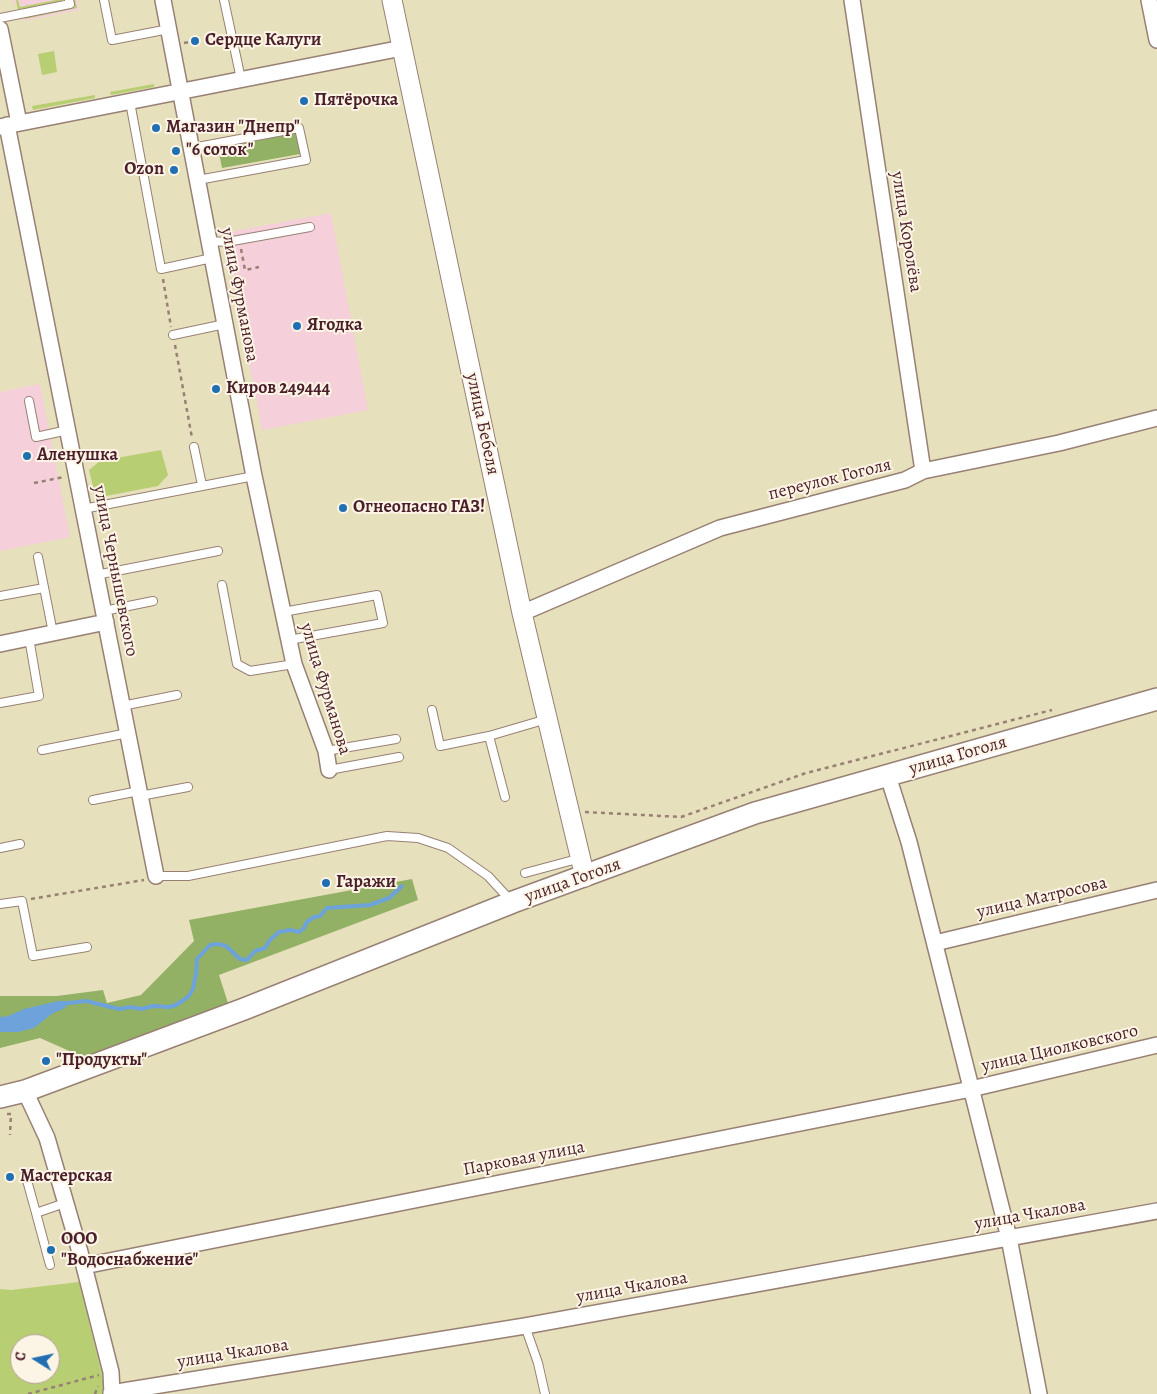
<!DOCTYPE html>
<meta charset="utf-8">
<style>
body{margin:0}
#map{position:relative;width:1157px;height:1394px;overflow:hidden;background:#e7e0bc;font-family:Alegreya,serif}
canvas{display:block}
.north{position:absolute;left:10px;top:1334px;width:50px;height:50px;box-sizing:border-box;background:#fcf5e5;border:1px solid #b59f9b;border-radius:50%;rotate:280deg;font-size:14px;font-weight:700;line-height:20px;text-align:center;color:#4a1f2b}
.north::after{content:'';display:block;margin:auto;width:18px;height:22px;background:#1f6fb2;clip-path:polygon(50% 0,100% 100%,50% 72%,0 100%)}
</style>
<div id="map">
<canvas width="1157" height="1394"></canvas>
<div class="north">С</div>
</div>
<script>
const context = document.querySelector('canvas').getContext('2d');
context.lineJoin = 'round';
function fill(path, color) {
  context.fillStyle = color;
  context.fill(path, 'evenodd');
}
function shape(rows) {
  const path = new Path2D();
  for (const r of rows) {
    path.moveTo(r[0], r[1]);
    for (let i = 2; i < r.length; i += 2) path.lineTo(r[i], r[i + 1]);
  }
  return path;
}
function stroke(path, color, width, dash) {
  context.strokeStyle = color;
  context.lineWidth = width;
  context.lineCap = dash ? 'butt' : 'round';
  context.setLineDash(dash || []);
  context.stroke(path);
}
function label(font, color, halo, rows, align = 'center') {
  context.font = font + ' Alegreya,serif';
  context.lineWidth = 4;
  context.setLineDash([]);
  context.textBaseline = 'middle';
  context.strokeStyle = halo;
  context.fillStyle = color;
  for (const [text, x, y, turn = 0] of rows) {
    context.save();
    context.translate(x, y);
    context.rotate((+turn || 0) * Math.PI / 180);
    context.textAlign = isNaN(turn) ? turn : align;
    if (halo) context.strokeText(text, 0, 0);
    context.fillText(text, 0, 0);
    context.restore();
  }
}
const built = shape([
 [14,0,77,0,79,10,24,21,21,4,15,5],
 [331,213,368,410,262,430,225,233],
 [40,384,70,537,0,551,0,392]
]);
const green = shape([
 [16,0,18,0,20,7,56,0,66,0,18,10],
 [71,0,75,0,77,8,25,19,25,15],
 [54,51,57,72,42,75,38,54],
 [154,84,154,87,111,95,110,92],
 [95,95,95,98,33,110,32,106],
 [161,450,168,475,158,486,101,497,95,495,89,470,100,461],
 [79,1282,107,1394,0,1394,0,1289,11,1290],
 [20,1344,50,1344,50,1374,20,1374]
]);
const forest = shape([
 [297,133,300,154,222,168,218,148],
 [412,879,418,900,219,975,228,1003,83,1057,40,1038,0,1048,0,996,57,996,103,990,107,1003,141,995,194,941,189,920]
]);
const water = shape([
 [58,1001,73,1001,63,1009,53,1013,34,1028,18,1032,0,1032,0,1017,8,1016,24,1009]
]);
const stream = shape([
 [69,1003,86,1001,119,1009,131,1007,141,1009,153,1006,169,1007,176,1005,188,997,193,989,196,974,197,959,210,945,218,944,226,946,240,959,247,960,255,951,265,948,270,940,279,932,290,930,299,932,304,928,307,922,314,917,320,916,327,908,370,905,389,898,402,886]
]);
const path = shape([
 [184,43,195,41],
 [241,249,245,270,259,267],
 [163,279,171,327],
 [175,345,192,438],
 [34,483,64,477],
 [585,812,681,817,806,773,1052,710],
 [31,899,144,880],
 [7,1114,11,1114,10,1135],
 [28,1394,99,1375],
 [95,1394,98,1386]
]);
const service = shape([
 [104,0,112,40,169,29],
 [224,0,241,79],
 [0,18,70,4,69,0],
 [130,102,161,269,212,258],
 [192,148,299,128,306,160,198,180],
 [209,241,227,242,310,227],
 [173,335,225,324],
 [29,401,36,437,68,430],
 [194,447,202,485],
 [83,509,254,476],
 [38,557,53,633],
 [96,575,218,551],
 [222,585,237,664,250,671,294,664],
 [0,596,44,588],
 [104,611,153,601],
 [283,612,377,595,383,623,289,640],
 [0,703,39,696,29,638],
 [122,706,177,695],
 [432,710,440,746,489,736,547,719],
 [489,736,505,797],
 [42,750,128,733],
 [326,751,396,739],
 [329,770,399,757],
 [140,796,188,787],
 [93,800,139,791],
 [0,848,20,844],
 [525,873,581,858],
 [156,876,188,876,387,836,418,838,448,848,488,876,511,901],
 [0,904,22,901,33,956,87,947],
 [25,1173,36,1213],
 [50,1265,36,1213,65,1203],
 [525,1326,538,1363,545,1394]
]);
const minor = shape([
 [163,0,254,476,294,664,326,751,329,770],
 [852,0,923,471],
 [1149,0,1157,40],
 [0,29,19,123],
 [7,125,156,876],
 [0,127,402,48],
 [522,613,720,528,905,480,923,471,1059,443,1157,418],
 [0,644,106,622],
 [888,776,909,842,1009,1238,1039,1394],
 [935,943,1157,890],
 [25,1091,47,1138,84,1266,111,1372,112,1394],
 [84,1266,971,1089,1157,1045],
 [111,1393,525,1326,1157,1211]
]);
const tertiary = shape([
 [392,0,522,613,585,877]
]);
const secondary = shape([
 [0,1097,25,1091,244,1009,513,902,755,813,1157,699]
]);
const markers = [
 [195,41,5,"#1f6fb2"],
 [304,101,5,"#1f6fb2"],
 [156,128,5,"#1f6fb2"],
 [176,151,5,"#1f6fb2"],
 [174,170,5,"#1f6fb2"],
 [297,326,5,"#1f6fb2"],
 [216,389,5,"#1f6fb2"],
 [27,456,5,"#1f6fb2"],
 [343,508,5,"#1f6fb2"],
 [326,883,5,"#1f6fb2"],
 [46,1061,5,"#1f6fb2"],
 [10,1177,5,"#1f6fb2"],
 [51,1250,5,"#1f6fb2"]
];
const poiNames = [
 ["Сердце Калуги",205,41],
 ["Пятёрочка",314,101],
 ["Магазин \"Днепр\"",166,128],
 ["\"6 соток\"",186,151],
 ["Ozon",164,170,"right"],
 ["Ягодка",307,326],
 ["Киров 249444",226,389],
 ["Аленушка",37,456],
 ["Огнеопасно ГАЗ!",353,508],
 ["Гаражи",336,883],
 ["\"Продукты\"",56,1061],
 ["Мастерская",20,1177],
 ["ООО",61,1240],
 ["\"Водоснабжение\"",61,1261]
];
const streetNames = [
 ["улица Королёва",906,232,81],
 ["улица Фурманова",239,295,79],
 ["улица Бебеля",482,424,78],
 ["переулок Гоголя",830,480,-14],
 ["улица Чернышевского",115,571,79],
 ["улица Фурманова",325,689,73],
 ["улица Гоголя",958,756,-16],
 ["улица Гоголя",573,881,-20],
 ["улица Матросова",1042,898,-13],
 ["улица Циолковского",1060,1049,-13],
 ["Парковая улица",524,1159,-11],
 ["улица Чкалова",1030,1215,-10],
 ["улица Чкалова",632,1288,-10],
 ["улица Чкалова",233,1354,-9]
];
fill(built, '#f5cfda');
fill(green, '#b8ce72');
fill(forest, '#92b164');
fill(water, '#6ea2da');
stroke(stream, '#6ea2da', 4);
stroke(service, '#988074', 10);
stroke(minor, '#988074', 18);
stroke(tertiary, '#988074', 21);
stroke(secondary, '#988074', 24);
stroke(path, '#988074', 2.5, [4, 4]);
stroke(service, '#fff', 8);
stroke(minor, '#fff', 15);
stroke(tertiary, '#fff', 19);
stroke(secondary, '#fff', 21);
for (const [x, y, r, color] of markers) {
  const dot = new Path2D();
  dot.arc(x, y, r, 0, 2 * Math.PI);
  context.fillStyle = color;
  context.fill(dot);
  stroke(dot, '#fcf5e5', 2);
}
label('bold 18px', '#4a1f2b', '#fcf5e5', poiNames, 'left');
label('18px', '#4a1f2b', '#fcf5e5', streetNames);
</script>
